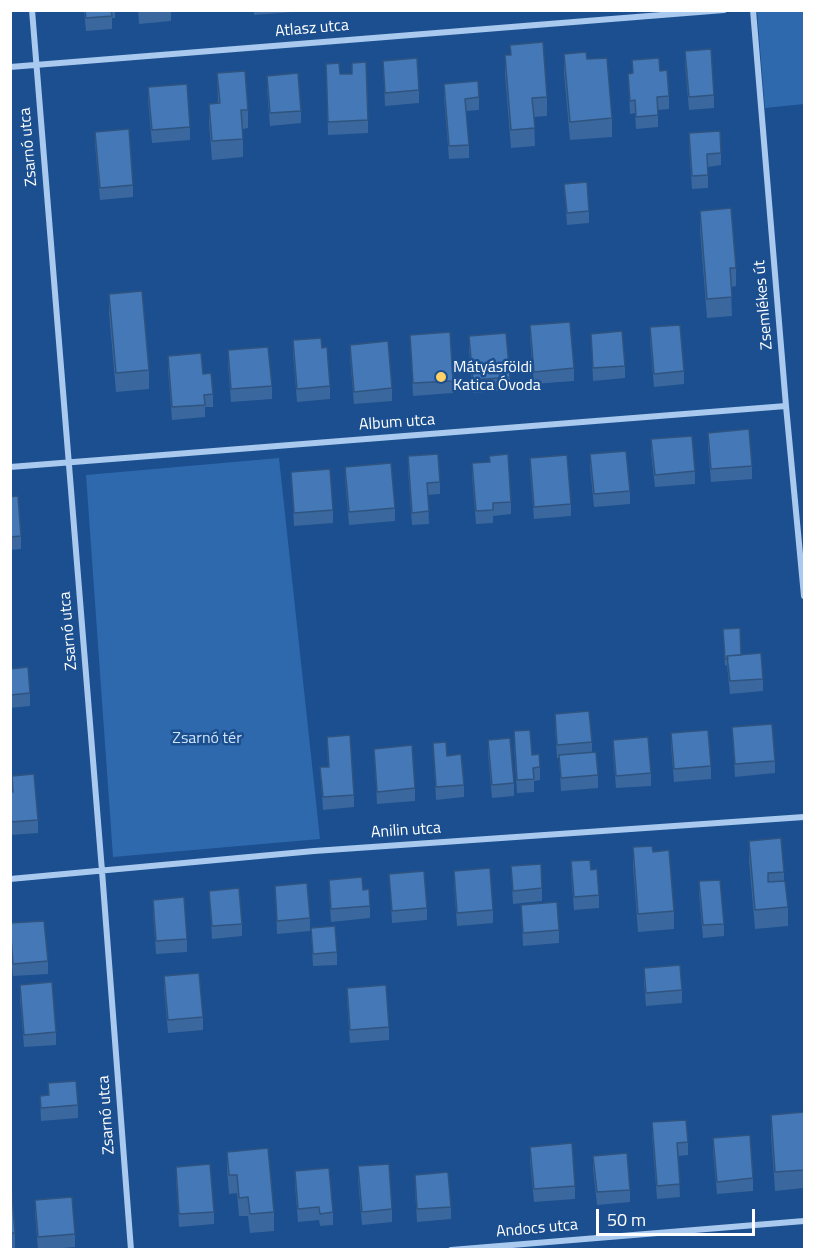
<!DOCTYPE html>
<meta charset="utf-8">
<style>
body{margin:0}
#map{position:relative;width:815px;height:1260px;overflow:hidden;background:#1b4f8f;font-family:"Titillium Web",sans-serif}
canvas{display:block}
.frame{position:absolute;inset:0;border:12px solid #fff;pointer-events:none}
.scale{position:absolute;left:596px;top:1209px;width:159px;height:27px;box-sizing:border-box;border:3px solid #fff;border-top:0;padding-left:8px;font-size:18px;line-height:21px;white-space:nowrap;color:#fff;-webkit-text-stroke:4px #1b4f8f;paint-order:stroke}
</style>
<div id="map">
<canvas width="815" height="1260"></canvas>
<div class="frame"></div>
<div class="scale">50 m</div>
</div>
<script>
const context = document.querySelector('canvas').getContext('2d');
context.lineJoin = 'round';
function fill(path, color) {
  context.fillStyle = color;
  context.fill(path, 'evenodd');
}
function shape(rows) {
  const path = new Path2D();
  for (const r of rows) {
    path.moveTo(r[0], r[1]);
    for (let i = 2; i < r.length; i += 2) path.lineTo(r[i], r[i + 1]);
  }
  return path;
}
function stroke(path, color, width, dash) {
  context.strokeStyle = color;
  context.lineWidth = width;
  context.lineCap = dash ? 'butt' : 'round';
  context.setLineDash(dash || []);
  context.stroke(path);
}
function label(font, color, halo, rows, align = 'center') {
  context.font = font + ' "Titillium Web",sans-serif';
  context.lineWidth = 5;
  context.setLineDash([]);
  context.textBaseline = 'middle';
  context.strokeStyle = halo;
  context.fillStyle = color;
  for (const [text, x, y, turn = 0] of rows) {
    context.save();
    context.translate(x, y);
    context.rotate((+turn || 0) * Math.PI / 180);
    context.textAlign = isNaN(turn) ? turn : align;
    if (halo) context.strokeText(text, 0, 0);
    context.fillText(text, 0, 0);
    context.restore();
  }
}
const green = shape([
 [757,11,804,11,804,104,765,108],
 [279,458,320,839,113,857,86,475]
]);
const minor = shape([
 [32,10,102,871,131,1250],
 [753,10,786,406,804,596],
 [10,67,724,10],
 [10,467,786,406],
 [10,879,314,851,804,817],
 [451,1250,804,1221]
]);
const wall = shape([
 [84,10,115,10,115,18,112,18,112,29,86,31],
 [138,10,171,10,171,21,139,24],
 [254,10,293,10,293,12,254,15],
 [510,45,547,97,547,116,534,117,535,146,511,148,505,74,505,55,510,55],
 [685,51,714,95,714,108,689,110,685,64],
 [564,54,587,59,612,118,612,137,570,140,564,73],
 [632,60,660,71,669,96,669,109,658,110,658,127,636,129,635,113,630,114,628,74,632,73],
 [383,61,419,90,419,103,385,106],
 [352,63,368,120,368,133,328,135,326,64,340,74,352,74],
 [217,73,248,110,248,128,243,129,243,157,212,160,209,123,209,104,218,103],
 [267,76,301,111,301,123,270,126,267,89],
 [444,84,479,97,479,110,466,111,469,145,469,158,449,159,444,97],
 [148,87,190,127,190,140,152,143,148,100],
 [95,132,133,185,133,197,100,200,95,144],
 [689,133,721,153,721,165,708,167,708,188,692,189,689,146],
 [564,184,589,211,589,223,567,225],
 [700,211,736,268,736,286,731,287,732,316,707,318,700,230],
 [109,294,149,370,149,389,116,392,109,313],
 [530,325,574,368,574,381,534,384,530,338],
 [650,327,684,371,684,384,654,387,650,340],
 [591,334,625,366,625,378,593,381],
 [410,335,453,381,453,393,413,396],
 [469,336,510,377,510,390,473,393,469,349],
 [293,340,322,348,330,386,330,399,297,402,293,353],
 [350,345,392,388,392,401,354,404,350,357],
 [228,350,272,386,272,399,231,402,228,363],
 [168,356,203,374,213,394,213,407,205,407,205,417,172,420,168,369],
 [708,433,752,466,752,479,711,482,708,446],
 [651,439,695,471,695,484,655,487,651,452],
 [590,454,630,491,630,504,594,507,590,467],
 [408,456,440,482,440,494,428,495,429,524,412,525,408,469],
 [489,456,511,502,511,514,493,516,493,523,476,524,472,476,472,463,489,462],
 [530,458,571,504,571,516,534,519,530,471],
 [345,467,395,508,395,521,349,525,345,479],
 [291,472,333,510,333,523,294,526],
 [10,497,21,536,21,549,10,550],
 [723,629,741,655,763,679,763,691,730,694,727,665,725,666],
 [10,669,30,693,30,706,10,708],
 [555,714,592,742,592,753,598,775,598,788,561,791,559,758,557,758,555,727],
 [732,727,775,761,775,773,735,777],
 [514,731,540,767,540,780,534,781,534,792,517,793,514,744],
 [671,733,711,766,711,779,674,782,671,746],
 [327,737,354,795,354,807,323,810,320,767,328,767],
 [488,740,514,783,514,796,492,798,488,753],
 [613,740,651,773,651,786,616,788,613,753],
 [433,743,447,756,464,785,464,797,436,800],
 [374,749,415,788,415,801,377,804],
 [12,776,38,820,38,833,10,835,10,792,12,792],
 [749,841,784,872,784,881,788,907,788,926,755,929,749,860],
 [633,847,653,852,674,911,674,929,638,932,633,866],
 [571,861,591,870,599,895,599,908,574,910,571,874],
 [511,866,542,888,542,901,513,904],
 [454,871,493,910,493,923,457,926,454,884],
 [389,874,427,908,427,920,392,923],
 [329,880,363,890,370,906,370,918,331,922,329,893],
 [699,881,724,924,724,936,703,938,699,894],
 [275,886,310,918,310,931,277,934],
 [209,891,242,924,242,936,212,939],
 [153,900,187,939,187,952,156,954,153,912],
 [521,905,559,930,559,943,523,946],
 [10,923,48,961,48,974,13,976,10,947],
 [311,928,337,952,337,965,313,966],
 [644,968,682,990,682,1003,646,1006,644,981],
 [164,976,203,1017,203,1030,168,1033,164,988],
 [20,985,56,1032,56,1045,24,1047,20,998],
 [347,988,389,1027,389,1040,350,1043,347,1000],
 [48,1083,78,1105,78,1118,41,1121,40,1096,48,1095],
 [804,1112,804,1188,775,1191,771,1134,771,1115],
 [652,1122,688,1142,688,1155,678,1156,680,1197,657,1199,652,1135],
 [713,1138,753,1178,753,1191,717,1194,713,1151],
 [530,1147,575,1186,575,1199,534,1202,530,1160],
 [227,1152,274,1212,274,1231,250,1233,248,1216,239,1216,237,1193,229,1194,227,1170],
 [593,1156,630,1190,630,1202,597,1205,593,1168],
 [358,1166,392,1209,392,1222,362,1225,358,1179],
 [176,1167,214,1212,214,1224,179,1227,176,1180],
 [295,1171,333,1212,333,1225,320,1226,319,1220,298,1222,295,1184],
 [10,1172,15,1233,15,1250,10,1250],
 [415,1175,451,1207,451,1219,417,1222,415,1188],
 [35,1200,75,1234,75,1247,38,1250,35,1213]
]);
const building = shape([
 [85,10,111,10,112,16,86,18,85,10],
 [543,42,547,97,532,98,535,128,511,130,505,55,511,55,510,45,543,42],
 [711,49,714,95,689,97,685,51,711,49],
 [586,52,587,59,607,58,612,118,570,122,564,54,586,52],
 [417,58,419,90,385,93,383,61,417,58],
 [659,58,660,71,667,70,669,96,657,97,658,115,636,117,635,100,630,101,628,74,633,73,632,60,659,58],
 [366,62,368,120,328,122,326,64,339,63,340,74,352,74,352,63,366,62],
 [245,71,248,110,241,110,243,139,212,141,209,104,220,103,217,73,245,71],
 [298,73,301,111,270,113,267,76,298,73],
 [478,81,479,97,465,99,469,145,449,146,444,84,478,81],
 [187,84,190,127,152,130,148,87,187,84],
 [129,129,133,185,100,188,95,132,129,129],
 [720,131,721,153,707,154,708,175,692,176,689,133,720,131],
 [587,182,589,211,567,213,564,184,587,182],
 [731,208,736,268,730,268,732,297,707,299,700,211,731,208],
 [142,291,149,370,116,373,109,294,142,291],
 [570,322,574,368,534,372,530,325,570,322],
 [680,325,684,371,654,374,650,327,680,325],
 [622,331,625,366,593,368,591,334,622,331],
 [450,332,453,381,413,383,410,335,450,332],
 [506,333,510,377,473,380,469,336,506,333],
 [321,338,322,348,327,347,330,386,297,389,293,340,321,338],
 [388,341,392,388,354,392,350,345,388,341],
 [268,347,272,386,231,389,228,350,268,347],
 [201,353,203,374,211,373,213,394,204,395,205,405,172,407,168,356,201,353],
 [749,429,752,466,711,469,708,433,749,429],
 [692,436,695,471,655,475,651,439,692,436],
 [626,451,630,491,594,494,590,454,626,451],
 [438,454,440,482,427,483,429,511,412,513,408,456,438,454],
 [508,454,511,502,493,503,493,510,476,511,472,463,490,462,489,456,508,454],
 [567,455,571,504,534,507,530,458,567,455],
 [391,463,395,508,349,512,345,467,391,463],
 [330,469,333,510,294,513,291,472,330,469],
 [18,496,21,536,10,537,10,497,18,496],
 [740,628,741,655,727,656,728,659,725,659,723,629,740,628],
 [761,653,763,679,730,681,727,656,761,653],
 [28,667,30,693,10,695,10,669,28,667],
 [589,711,592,742,557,745,555,714,589,711],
 [772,724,775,761,735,764,732,727,772,724],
 [530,730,532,755,539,754,540,767,533,768,534,779,517,780,514,731,530,730],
 [708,730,711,766,674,769,671,733,708,730],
 [350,735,354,795,323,797,320,767,329,767,327,737,350,735],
 [648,737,651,773,616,776,613,740,648,737],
 [510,738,514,783,492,785,488,740,510,738],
 [446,742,447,756,461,754,464,785,436,787,433,743,446,742],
 [412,745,415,788,377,792,374,749,412,745],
 [596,752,598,775,561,778,559,755,596,752],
 [34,774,38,820,10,822,10,792,13,792,12,776,34,774],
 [781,838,784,872,768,873,768,882,785,881,788,907,755,910,749,841,781,838],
 [652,846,653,852,669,850,674,911,638,914,633,847,652,846],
 [590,860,591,870,597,869,599,895,574,897,571,861,590,860],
 [541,864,542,888,513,891,511,866,541,864],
 [490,868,493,910,457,913,454,871,490,868],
 [424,871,427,908,392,911,389,874,424,871],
 [362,877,363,890,369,889,370,906,331,909,329,880,362,877],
 [720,880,724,924,703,925,699,881,720,880],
 [307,883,310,918,277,921,275,886,307,883],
 [239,888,242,924,212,926,209,891,239,888],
 [184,897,187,939,156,941,153,900,184,897],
 [557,902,559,930,523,933,521,905,557,902],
 [44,921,48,961,13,964,10,923,44,921],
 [335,926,337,952,313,954,311,928,335,926],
 [680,965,682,990,646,993,644,968,680,965],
 [199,973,203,1017,168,1020,164,976,199,973],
 [52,982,56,1032,24,1035,20,985,52,982],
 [386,985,389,1027,350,1030,347,988,386,985],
 [76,1081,78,1105,41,1108,40,1096,49,1095,48,1083,76,1081],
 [804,1112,804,1170,775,1172,771,1115,804,1112],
 [686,1120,688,1142,677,1143,680,1184,657,1186,652,1122,686,1120],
 [750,1135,753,1178,717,1182,713,1138,750,1135],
 [572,1143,575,1186,534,1189,530,1147,572,1143],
 [268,1148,274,1212,250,1214,248,1197,239,1198,237,1175,229,1175,227,1152,268,1148],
 [627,1153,630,1190,597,1192,593,1156,627,1153],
 [210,1164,214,1212,179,1214,176,1167,210,1164],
 [389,1164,392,1209,362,1212,358,1166,389,1164],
 [329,1168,333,1212,320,1214,319,1207,298,1209,295,1171,329,1168],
 [10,1172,15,1233,10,1233,10,1172],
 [448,1172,451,1207,417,1209,415,1175,448,1172],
 [72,1197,75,1234,38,1237,35,1200,72,1197]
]);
const markers = [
 [441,377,6,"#ffd166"]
];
const streetNames = [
 ["Atlasz utca",312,29,-5],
 ["Zsarnó utca",29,147,-95],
 ["Zsemlékes út",764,305,-95],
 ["Album utca",397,423,-4],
 ["Zsarnó utca",69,631,-95],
 ["Anilin utca",406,831,-4],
 ["Zsarnó utca",107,1115,-94],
 ["Andocs utca",537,1229,-5]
];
const poiNames = [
 ["Mátyásföldi",453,368],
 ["Katica Óvoda",453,386]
];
const parkNames = [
 ["Zsarnó tér",207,739]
];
fill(green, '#2e69ad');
stroke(minor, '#a9c9ee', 6);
fill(wall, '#3a679d');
fill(building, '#4478b7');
stroke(building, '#305480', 1.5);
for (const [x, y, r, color] of markers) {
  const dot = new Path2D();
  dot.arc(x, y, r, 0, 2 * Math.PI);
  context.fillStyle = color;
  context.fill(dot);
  stroke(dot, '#1b4f8f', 2);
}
label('16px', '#fff', '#1b4f8f', streetNames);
label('16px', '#fff', '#1b4f8f', poiNames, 'left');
label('16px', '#cfe3fa', '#1b4f8f', parkNames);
</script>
